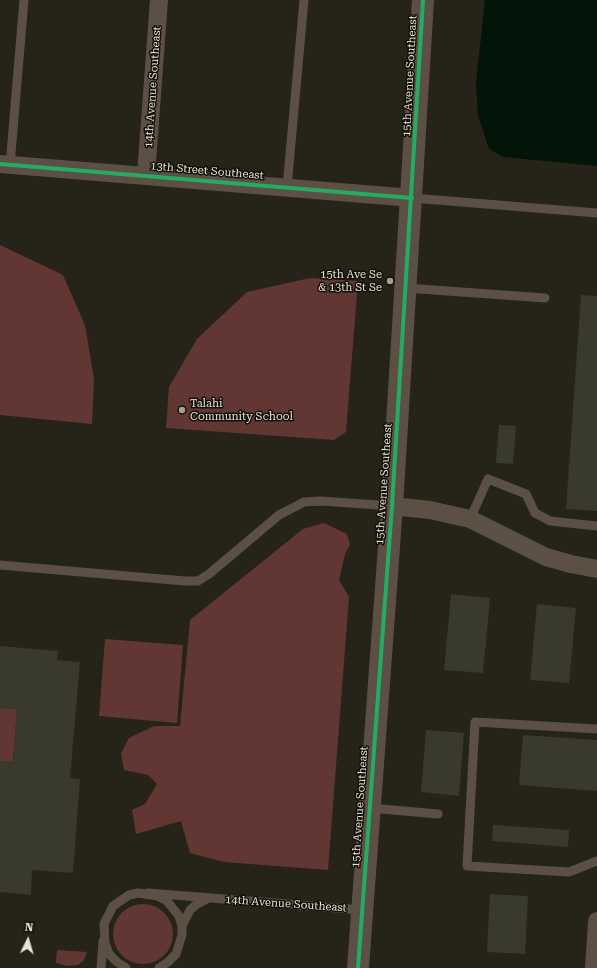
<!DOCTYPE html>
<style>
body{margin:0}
#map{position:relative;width:597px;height:968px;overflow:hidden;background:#262319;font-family:"Roboto Serif",serif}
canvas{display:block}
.north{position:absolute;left:8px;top:920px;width:40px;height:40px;-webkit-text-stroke:3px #120f07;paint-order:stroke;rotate:5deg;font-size:11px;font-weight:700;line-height:16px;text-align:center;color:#e8e4d9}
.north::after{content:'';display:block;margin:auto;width:14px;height:18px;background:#e8e4d9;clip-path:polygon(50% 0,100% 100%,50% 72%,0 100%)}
</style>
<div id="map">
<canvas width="597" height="968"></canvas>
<div class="north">N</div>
</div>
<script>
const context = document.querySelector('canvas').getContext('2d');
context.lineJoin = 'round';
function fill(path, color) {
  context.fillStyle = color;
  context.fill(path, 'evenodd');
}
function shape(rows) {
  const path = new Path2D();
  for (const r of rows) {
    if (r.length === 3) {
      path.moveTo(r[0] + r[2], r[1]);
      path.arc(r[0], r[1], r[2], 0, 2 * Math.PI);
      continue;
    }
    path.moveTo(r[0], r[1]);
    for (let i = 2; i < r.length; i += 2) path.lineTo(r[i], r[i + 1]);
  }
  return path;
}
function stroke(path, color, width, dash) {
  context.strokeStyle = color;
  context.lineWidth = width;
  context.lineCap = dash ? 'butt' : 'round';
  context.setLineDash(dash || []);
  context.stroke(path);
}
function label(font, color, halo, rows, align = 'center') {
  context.font = font + ' "Roboto Serif",serif';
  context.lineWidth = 3;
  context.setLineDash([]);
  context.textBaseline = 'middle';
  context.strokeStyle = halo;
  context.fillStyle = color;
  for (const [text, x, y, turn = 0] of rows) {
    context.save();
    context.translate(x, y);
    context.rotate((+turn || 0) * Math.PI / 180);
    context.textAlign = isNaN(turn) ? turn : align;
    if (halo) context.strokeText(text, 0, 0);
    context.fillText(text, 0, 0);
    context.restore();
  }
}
const green = shape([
 [0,245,63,275,85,325,94,379,92,424,0,415],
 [310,278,358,281,346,432,334,440,166,428,169,387,197,339,247,292],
 [324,523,347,534,350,545,345,554,339,580,349,597,328,870,224,862,190,853,181,821,136,834,132,810,145,804,157,784,148,775,124,770,121,753,129,738,154,726,180,726,190,620,303,529],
 [105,639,183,645,177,723,99,716],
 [0,708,17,709,13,761,0,761],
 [143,934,30],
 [57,950,87,952,84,960,78,965,68,966,56,963]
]);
const water = shape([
 [485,0,597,0,597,166,503,157,489,149,478,115,476,83]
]);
const building = shape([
 [581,295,597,296,597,511,566,509],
 [499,425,516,426,513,464,496,463],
 [451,594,490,598,483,673,444,670],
 [537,604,576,608,569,683,530,680],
 [0,646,58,651,57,660,80,662,70,778,80,779,73,873,32,870,31,895,0,892,0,761,13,761,17,709,0,708],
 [426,730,464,733,459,796,421,792],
 [523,735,597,740,597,791,519,785],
 [493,825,569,830,568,847,492,841],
 [490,894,528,896,525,954,487,952]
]);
const service = shape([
 [10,165,24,0],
 [287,187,304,0],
 [412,198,597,213],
 [406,288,545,298],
 [470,519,488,479,526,494,535,513,550,521,597,526],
 [0,565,185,581,198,581,209,574,279,515,304,502,321,501,392,506],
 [597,729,475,722,467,866,569,872,597,861],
 [370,808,438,814],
 [148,893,362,910],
 [182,926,190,910,197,904,207,899],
 [101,968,103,941],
 [126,968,117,962,109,954,105,943,104,924,113,906,129,895,138,893,158,896,167,901,179,916,182,926,182,935,176,954,168,962,159,968]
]);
const minor = shape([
 [0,164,412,198],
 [146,175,159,0],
 [392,506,430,510,470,519,546,557,571,564,597,569],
 [594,968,597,921]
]);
const tertiary = shape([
 [358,968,392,506,423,0]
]);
const cycleway = shape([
 [0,164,412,198],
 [358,968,392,506,423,0]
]);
const markers = [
 [390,281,4,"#a4a096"],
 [182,410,4,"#a4a096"]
];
const streetNames = [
 ["15th Avenue Southeast",410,76,-87],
 ["14th Avenue Southeast",153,87,-86],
 ["13th Street Southeast",207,171,5],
 ["15th Avenue Southeast",384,484,-86],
 ["15th Avenue Southeast",360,807,-86],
 ["14th Avenue Southeast",286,904,4]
];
const poiNames = [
 ["15th Ave Se",382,275],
 ["& 13th St Se",382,288],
 ["Talahi",190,404,"left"],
 ["Community School",190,417,"left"]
];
fill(green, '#623733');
fill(water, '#031409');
fill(building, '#393a2b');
stroke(service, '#5c5045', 9);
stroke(minor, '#5c5045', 18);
stroke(tertiary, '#5c5045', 22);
stroke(cycleway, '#26ab63', 4);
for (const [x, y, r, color] of markers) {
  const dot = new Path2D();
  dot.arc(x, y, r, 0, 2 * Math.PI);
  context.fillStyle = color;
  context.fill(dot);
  stroke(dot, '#120f07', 1.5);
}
label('11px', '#e8e4d9', '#120f07', streetNames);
label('11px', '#e8e4d9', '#120f07', poiNames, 'right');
</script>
